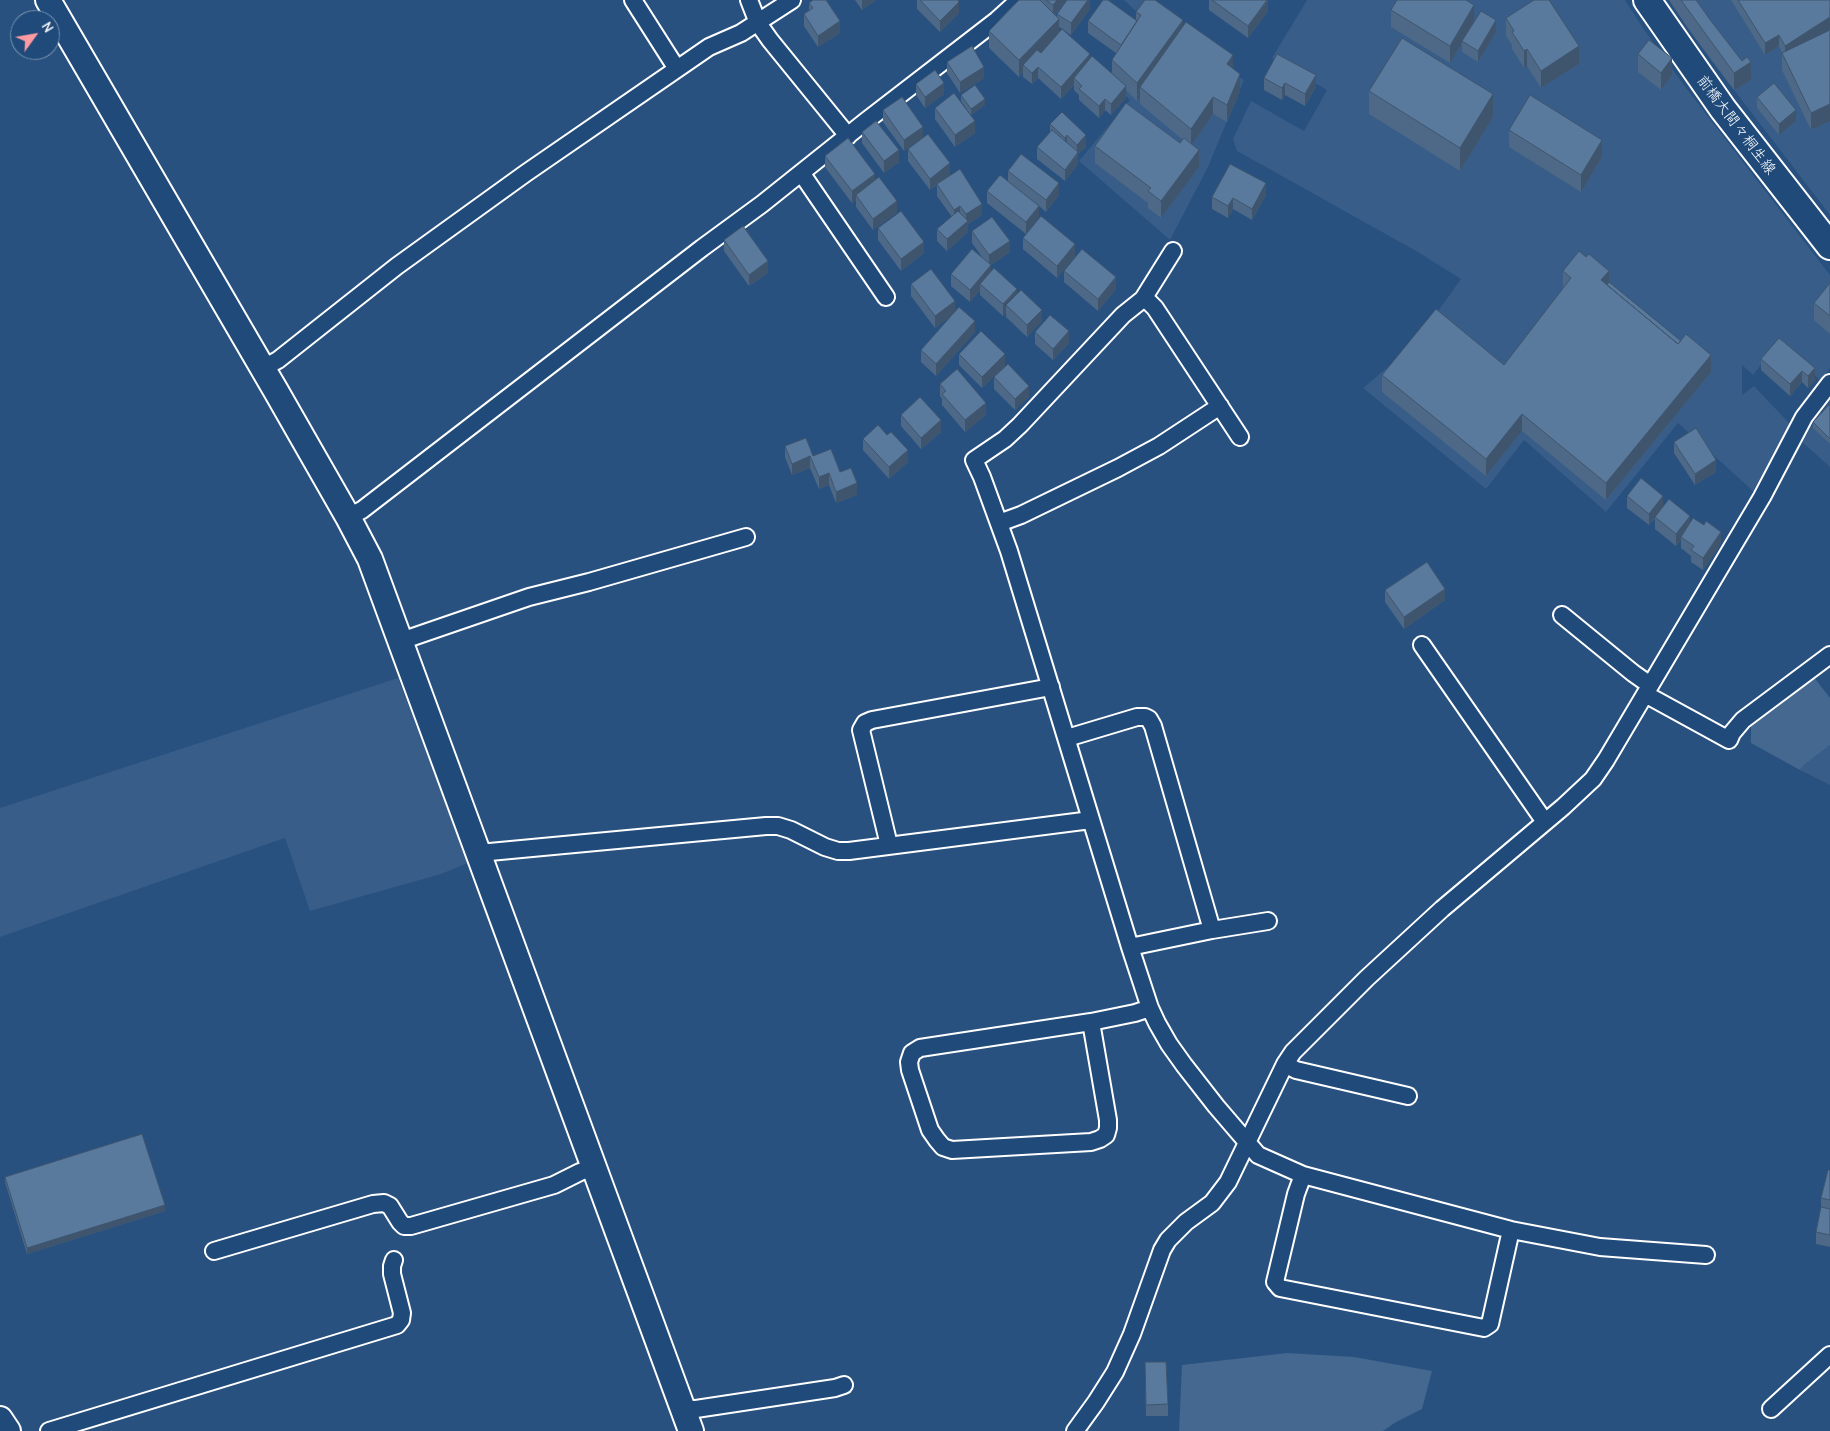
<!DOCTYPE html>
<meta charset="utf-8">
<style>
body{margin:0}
#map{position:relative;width:1830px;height:1431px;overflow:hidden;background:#28517f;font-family:"Comic Neue",sans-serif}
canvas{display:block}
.north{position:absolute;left:10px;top:10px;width:50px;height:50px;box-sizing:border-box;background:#1f4a7a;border:1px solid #7992af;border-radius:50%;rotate:58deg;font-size:14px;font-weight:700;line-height:20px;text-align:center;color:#fff}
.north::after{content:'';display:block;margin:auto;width:18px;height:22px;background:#ff9aa2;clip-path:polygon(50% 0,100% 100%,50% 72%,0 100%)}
</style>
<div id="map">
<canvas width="1830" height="1431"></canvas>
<div class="north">N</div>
</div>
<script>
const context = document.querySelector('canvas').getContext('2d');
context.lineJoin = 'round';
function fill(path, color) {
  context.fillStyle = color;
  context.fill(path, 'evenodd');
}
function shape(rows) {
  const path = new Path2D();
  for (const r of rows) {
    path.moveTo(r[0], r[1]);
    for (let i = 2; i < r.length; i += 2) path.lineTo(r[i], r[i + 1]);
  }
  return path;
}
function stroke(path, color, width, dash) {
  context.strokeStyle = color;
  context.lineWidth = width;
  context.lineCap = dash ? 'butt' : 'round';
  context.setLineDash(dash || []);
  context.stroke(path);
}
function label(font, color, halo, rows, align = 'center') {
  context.font = font + ' "Comic Neue","Klee One",sans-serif';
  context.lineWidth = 4;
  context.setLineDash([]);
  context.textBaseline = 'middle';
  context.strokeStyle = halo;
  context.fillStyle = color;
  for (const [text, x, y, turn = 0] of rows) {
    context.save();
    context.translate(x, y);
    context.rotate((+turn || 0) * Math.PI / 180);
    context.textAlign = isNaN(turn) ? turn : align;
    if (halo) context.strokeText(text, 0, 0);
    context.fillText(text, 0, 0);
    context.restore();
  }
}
const built = shape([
 [1124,0,1151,0,1144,10,1244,80,1208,167,1170,240,1079,161,1130,100,1107,78,1139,33,1140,15],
 [1307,0,1625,0,1643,28,1686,88,1830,275,1830,368,1821,381,1778,343,1753,375,1742,365,1742,395,1754,386,1790,424,1753,491,1678,423,1606,512,1524,440,1486,489,1363,388,1407,351,1420,336,1461,279,1416,251,1237,151,1233,139,1251,101,1304,131,1327,90,1272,58],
 [1669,0,1830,0,1830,215,1711,60],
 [1830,401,1830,467,1802,442,1811,427],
 [398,678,468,863,441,874,310,911,285,838,0,937,0,808],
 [1830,745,1830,785,1800,770,1804,765]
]);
const green = shape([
 [1813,676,1830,698,1830,745,1804,765,1800,770,1751,743,1751,723],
 [1287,1353,1354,1357,1432,1371,1422,1409,1396,1422,1383,1431,1179,1431,1182,1365]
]);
const street = shape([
 [633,0,677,69],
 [749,0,758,23,770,40,848,136],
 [802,174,886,297],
 [1173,251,1143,299,1123,315,1020,425,1005,439,974,460,982,477,1009,551,1130,947,1150,1008,1157,1023,1169,1044,1184,1065,1216,1106,1258,1155,1303,1175,1511,1230,1600,1247,1706,1255],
 [1143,299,1149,302,1155,308,1240,437],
 [263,368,278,360,397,266,526,173,709,47,741,33,792,0],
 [348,517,362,510,702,248,762,204,866,121,997,20,1019,0],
 [999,523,1021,515,1118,468,1159,446,1220,406],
 [1562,615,1633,673,1650,685],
 [401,641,529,597,589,582,746,537],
 [1422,645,1545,822],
 [1645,694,1729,740,1732,733,1743,720,1830,655],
 [1067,738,1137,717,1145,717,1149,719,1153,726,1212,930],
 [889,845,861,730,865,723,872,720,1051,687],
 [479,853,766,826,778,826,791,830,825,847,838,851,849,851,1091,820],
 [1130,947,1212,930,1268,921],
 [1091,1022,1108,1120,1108,1128,1106,1135,1100,1139,1091,1142,952,1150,943,1147,937,1140,930,1130,910,1070,909,1062,912,1053,920,1048,1091,1022,1135,1013,1150,1008],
 [1285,1064,1296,1070,1408,1096],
 [1303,1175,1296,1194,1275,1282,1280,1288,1484,1328,1490,1324,1511,1230],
 [214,1251,373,1204,384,1203,390,1206,400,1222,404,1226,411,1226,554,1185,580,1172,594,1167],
 [683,1409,696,1409,835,1388,844,1385],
 [1771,1409,1830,1355],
 [49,1431,397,1325,401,1320,402,1313,392,1274,392,1266,394,1260],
 [1075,1431,1096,1402,1115,1372,1132,1334,1162,1250,1168,1240,1186,1222,1212,1203,1228,1182,1285,1064,1293,1052,1367,978,1442,909,1563,807,1593,779,1606,760,1762,497,1804,417,1830,383]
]);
const secondary = shape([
 [48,0,276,391,348,517,370,559,691,1431],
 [0,1419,8,1431]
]);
const primary = shape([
 [1647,0,1723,109,1830,246]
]);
const wall = shape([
 [855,0,876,0,862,10],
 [917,0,958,0,959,13,940,32,917,9],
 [1019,0,1066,0,1055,15,1057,17,1057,14,1090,0,1090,9,1071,35,1059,27,1059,32,1090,59,1112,73,1112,60,1116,53,1088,33,1088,21,1136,20,1136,12,1183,27,1233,69,1240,91,1227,122,1213,114,1192,144,1199,167,1161,218,1148,208,1148,203,1095,163,1095,146,1180,143,1183,140,1140,104,1140,97,1137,101,1126,90,1126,98,1111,115,1105,110,1099,118,1079,100,1079,95,1074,90,1074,85,1061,99,1038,78,1032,84,1023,77,1023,72,1019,77,989,48,989,31],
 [1209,0,1268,0,1268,11,1248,38,1209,10],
 [1669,0,1696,0,1751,80,1734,90,1687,27],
 [1731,0,1830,0,1823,33,1830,30,1830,121,1811,130,1782,70,1782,53,1779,46,1765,55],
 [809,3,840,33,818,47,804,26,804,14,809,11],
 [1391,10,1474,21,1496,32,1478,62,1462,52,1462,43,1450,63,1391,27],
 [1506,18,1579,64,1541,88,1527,66,1524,68,1512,49,1512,45,1506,36],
 [1638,54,1672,75,1661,90,1638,72],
 [947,62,984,78,960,93,947,73],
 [1264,78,1316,87,1305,106,1285,95,1282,100,1264,90],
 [916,84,944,94,925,108,916,95],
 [1369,91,1493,117,1460,171,1369,114],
 [961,95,985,105,971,115,961,101],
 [1757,97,1796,121,1779,135,1757,108],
 [935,108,975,133,955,147,935,119],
 [883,110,923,138,904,151,883,122],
 [1050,124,1086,147,1078,154,1078,164,1065,181,1037,159,1037,147,1050,133],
 [1509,130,1602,157,1581,192,1509,147],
 [862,132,899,162,884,173,862,143],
 [908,149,950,175,945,179,982,215,968,224,968,232,947,251,937,241,937,229,952,217,937,196,937,185,930,190,908,161],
 [825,156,875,181,897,212,873,230,856,207,856,200,852,203,825,167],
 [1008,171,1059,195,1046,212,1039,206,1039,217,1026,234,987,203,987,191,1008,181],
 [1266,195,1252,220,1233,209,1228,218,1212,209,1212,197],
 [878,228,924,253,901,271,878,240],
 [972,231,1010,252,991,265,991,271,1017,293,1042,321,1027,337,1006,317,1006,313,1003,316,980,295,980,290,970,302,951,286,951,274,982,257,972,243],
 [1023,238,1075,256,1057,278,1023,249],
 [724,240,768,273,749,286,724,251],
 [1064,271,1116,289,1098,311,1064,282],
 [1563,271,1609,282,1711,372,1606,500,1522,431,1486,476,1382,392,1382,375,1504,365,1563,289],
 [1830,283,1830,334,1814,320,1814,303],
 [911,284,955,312,975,332,936,376,921,362,921,350,953,314,935,328,911,296],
 [1035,332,1069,343,1053,360,1035,344],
 [1779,338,1815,380,1808,388,1802,382,1790,396,1761,370,1761,359],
 [959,354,1005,366,982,388,959,365],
 [994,377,1029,397,1015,410,994,389],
 [940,384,986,415,965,432,942,405,942,399,940,396],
 [1830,406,1830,444,1813,428,1813,422],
 [901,415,941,432,921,449,901,426],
 [863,439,908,462,889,479,863,450],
 [1674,442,1716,472,1695,485,1674,453],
 [785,446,813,456,840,472,857,495,836,503,829,485,819,489,810,468,792,475,785,457],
 [1627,496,1663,506,1690,522,1721,543,1703,570,1691,562,1691,556,1681,548,1681,540,1676,546,1655,529,1655,518,1649,525,1627,508],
 [1385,590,1445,600,1404,629,1385,602],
 [1830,1170,1830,1247,1816,1244,1816,1232,1821,1207,1821,1198],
 [5,1177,165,1211,27,1254,5,1182],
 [1145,1374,1168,1404,1168,1416,1146,1416]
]);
const shadedWall = shape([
 [862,0,876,0,862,10],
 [1057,0,1066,0,1053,17,1053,5],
 [1088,0,1090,0,1090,9,1071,35,1071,23],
 [1268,0,1268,11,1248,38,1248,26],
 [959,2,959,13,940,32,940,21],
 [1474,5,1474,22,1462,41,1462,43,1450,63,1450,46],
 [1830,17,1830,29,1785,57,1785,46],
 [1059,19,1059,36,1027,68,1023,65,1023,72,1019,77,1019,60],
 [1183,20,1183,38,1140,87,1140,97,1137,101,1137,83],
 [1496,20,1496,32,1478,62,1478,51],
 [840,21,840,33,818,47,818,36],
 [1779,35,1779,46,1765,55,1765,43],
 [1579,46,1579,64,1541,88,1541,71],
 [1527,49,1527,66,1524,68,1524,51],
 [1090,54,1090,66,1074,78,1074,85,1061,99,1061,87],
 [1233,55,1233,72,1227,64],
 [1672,58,1672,75,1661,90,1661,73],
 [1751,62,1751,80,1734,90,1734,73],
 [984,67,984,78,960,93,960,82],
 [1038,67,1038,78,1032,84,1032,73],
 [1240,74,1240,91,1227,122,1227,105],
 [1316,75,1316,87,1305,106,1305,94],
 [944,83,944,94,925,108,925,97],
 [1285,83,1285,95,1282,100,1282,88],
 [1126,86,1126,98,1111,115,1111,104],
 [1493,94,1493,117,1460,171,1460,148],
 [1213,97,1213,114,1191,146,1191,129],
 [985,99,985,105,971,115,971,109],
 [1105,99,1105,110,1099,118,1099,106],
 [1830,104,1830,121,1811,130,1811,113],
 [1796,110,1796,121,1779,135,1779,124],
 [975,121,975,133,955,147,955,135],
 [923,127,923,138,904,151,904,140],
 [1067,135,1067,147,1065,149,1065,138],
 [1086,135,1086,147,1078,154,1078,164,1065,181,1065,170,1077,155,1077,145],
 [1602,140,1602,157,1581,192,1581,175],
 [899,150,899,162,884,173,884,161],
 [1199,150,1199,167,1161,218,1161,201],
 [950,163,950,175,930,190,930,179],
 [875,174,875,185,856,195,856,200,852,203,852,191],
 [1059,183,1059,195,1046,212,1046,200],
 [1266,183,1266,195,1252,220,1252,209],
 [1233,198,1233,209,1228,218,1228,206],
 [897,201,897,212,873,230,873,219],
 [982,204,982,215,968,224,968,232,947,251,947,239,966,223,966,214],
 [960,206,960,218,954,221,954,210],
 [1039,206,1039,217,1026,234,1026,222],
 [1010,241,1010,252,991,265,991,276,980,284,980,290,970,302,970,290,989,267,989,255],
 [924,242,924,253,901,271,901,259],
 [1075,244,1075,256,1057,278,1057,266],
 [768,261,768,273,749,286,749,275],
 [1609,271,1609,288,1601,280],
 [1116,277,1116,289,1098,311,1098,299],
 [1017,289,1017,300,1006,305,1006,313,1003,316,1003,304],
 [955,301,955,313,935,328,935,316],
 [1042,310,1042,321,1027,337,1027,325],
 [975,321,975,332,936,376,936,364],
 [1069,331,1069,343,1053,360,1053,349],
 [1005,354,1005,366,982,388,982,377],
 [1711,355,1711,372,1606,500,1606,483],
 [1815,368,1815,380,1808,388,1808,376],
 [1802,371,1802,382,1790,396,1790,384],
 [1029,386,1029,397,1015,410,1015,399],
 [986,403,986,415,965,432,965,420],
 [1522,414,1522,431,1486,476,1486,459],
 [941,420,941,432,921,449,921,438],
 [908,450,908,462,889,479,889,467],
 [810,456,810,468,792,475,792,464],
 [1716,460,1716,472,1695,485,1695,474],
 [829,473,829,485,819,489,819,477],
 [857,483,857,495,836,503,836,492],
 [1663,496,1663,507,1649,525,1649,514],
 [1690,516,1690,528,1681,537,1681,540,1676,546,1676,534],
 [1721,532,1721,543,1703,570,1703,558],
 [1445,589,1445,600,1404,629,1404,617],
 [165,1205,165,1211,27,1254,27,1248]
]);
const building = shape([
 [813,0,826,0,840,21,818,36,804,14,813,8,809,3,813,0],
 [920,0,958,0,959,2,940,21,920,0],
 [1019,0,1040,0,1059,19,1019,60,989,31,1019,0],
 [1046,0,1057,0,1053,5,1046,0],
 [1067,0,1088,0,1071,23,1057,14,1067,0],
 [1103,0,1108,0,1137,21,1121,45,1088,21,1103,0],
 [1145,0,1155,0,1183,20,1137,83,1112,60,1141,15,1136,12,1145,0],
 [1212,0,1267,0,1248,26,1212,0],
 [1397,0,1466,0,1474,5,1450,46,1391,10,1397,0],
 [1534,0,1549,0,1579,46,1541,71,1527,49,1524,51,1512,32,1514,31,1506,18,1534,0],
 [1681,0,1696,0,1711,21,1742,61,1747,57,1751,62,1734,73,1681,0],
 [1738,0,1830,0,1830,17,1785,46,1779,35,1765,43,1738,0],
 [1481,11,1496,20,1478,51,1462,41,1481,11],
 [1186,22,1233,55,1227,64,1240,74,1227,105,1213,97,1191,129,1140,87,1186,22],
 [1062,29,1090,54,1061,87,1038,67,1032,73,1023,65,1037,50,1041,53,1062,29],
 [1830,30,1830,104,1811,113,1782,53,1830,30],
 [1402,38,1493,94,1460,148,1369,91,1402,38],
 [1649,40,1672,58,1661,73,1638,54,1649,40],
 [972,46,984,67,960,82,947,62,972,46],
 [1277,54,1316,75,1305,94,1285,83,1282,88,1264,78,1277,54],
 [1092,56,1126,86,1111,104,1105,99,1099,106,1079,89,1082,86,1074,78,1092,56],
 [935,70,944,83,925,97,916,84,935,70],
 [1774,83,1796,110,1779,124,1757,97,1774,83],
 [975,85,985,99,971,109,961,95,975,85],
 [954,93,975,121,955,135,935,108,954,93],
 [1530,95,1602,140,1581,175,1509,130,1530,95],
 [902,97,923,127,904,140,883,110,902,97],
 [1126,103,1180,143,1184,138,1199,150,1161,201,1148,191,1151,188,1095,146,1126,103],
 [1062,112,1086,135,1077,145,1067,135,1065,138,1050,124,1062,112],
 [876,121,899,150,884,161,862,132,876,121],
 [1052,130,1078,152,1065,170,1037,147,1052,130],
 [928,134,950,163,930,179,908,149,928,134],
 [848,138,875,174,852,191,825,156,848,138],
 [1021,154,1059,183,1046,200,1008,171,1021,154],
 [1230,164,1266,183,1252,209,1233,198,1228,206,1212,197,1230,164],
 [960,169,982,204,966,214,960,206,954,210,937,184,960,169],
 [1000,175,1039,206,1026,222,987,191,1000,175],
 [879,177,897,201,873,219,856,195,879,177],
 [901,211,924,242,901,259,878,228,901,211],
 [958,211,968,221,947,239,937,229,958,211],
 [1041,216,1075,244,1057,266,1023,238,1041,216],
 [992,217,1010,241,989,255,972,231,992,217],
 [743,226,768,261,749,275,724,240,743,226],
 [972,249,991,265,970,290,951,274,972,249],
 [1082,249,1116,277,1098,299,1064,271,1082,249],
 [1579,251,1586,257,1589,254,1609,271,1601,280,1678,344,1686,334,1711,355,1606,483,1522,414,1486,459,1382,375,1436,309,1504,365,1571,278,1563,271,1579,251],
 [994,268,1017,289,1003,304,980,284,994,268],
 [931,269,955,301,935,316,911,284,931,269],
 [1609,282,1681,341,1678,344,1607,285,1609,282],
 [1830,283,1830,316,1814,303,1830,283],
 [1021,290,1042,310,1027,325,1006,305,1021,290],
 [959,307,975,321,936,364,921,350,959,307],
 [1050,315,1069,331,1053,349,1035,332,1050,315],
 [981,331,1005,354,982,377,959,354,981,331],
 [1779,338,1815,368,1808,376,1802,371,1790,384,1761,359,1779,338],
 [1008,364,1029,386,1015,399,994,377,1008,364],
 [957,369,986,403,965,420,942,394,946,391,940,384,957,369],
 [920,397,941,420,921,438,901,415,920,397],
 [1829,405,1830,406,1830,439,1813,422,1829,405],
 [878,425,887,435,891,432,908,450,889,467,863,439,878,425],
 [1696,428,1716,460,1695,474,1674,442,1696,428],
 [806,438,813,456,831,449,840,472,851,468,857,483,836,492,829,473,819,477,810,456,792,464,785,446,806,438],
 [1641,478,1663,496,1649,514,1627,496,1641,478],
 [1669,499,1690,516,1676,534,1655,517,1669,499],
 [1693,518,1704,525,1706,521,1721,532,1703,558,1691,550,1694,546,1681,537,1693,518],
 [1427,562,1445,589,1404,617,1385,590,1427,562],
 [142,1134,165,1205,27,1248,5,1177,142,1134],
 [1828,1170,1830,1170,1830,1200,1821,1198,1828,1170],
 [1821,1207,1830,1209,1830,1235,1816,1232,1821,1207],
 [1145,1362,1166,1362,1168,1404,1146,1405,1145,1362]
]);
const streetNames = [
 ["前橋大間々桐生線",1736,125,53]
];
fill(built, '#375d88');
fill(green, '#446890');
stroke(street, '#fff', 20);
stroke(secondary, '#fff', 28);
stroke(primary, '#fff', 30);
stroke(street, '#1f4a7a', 16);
stroke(secondary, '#1f4a7a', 24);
stroke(primary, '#1f4a7a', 26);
fill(wall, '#4d6987');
fill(shadedWall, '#3f556e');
fill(building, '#5a7a9d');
stroke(building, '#3f556e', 1);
label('15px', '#fff', '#1f4a7a', streetNames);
</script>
